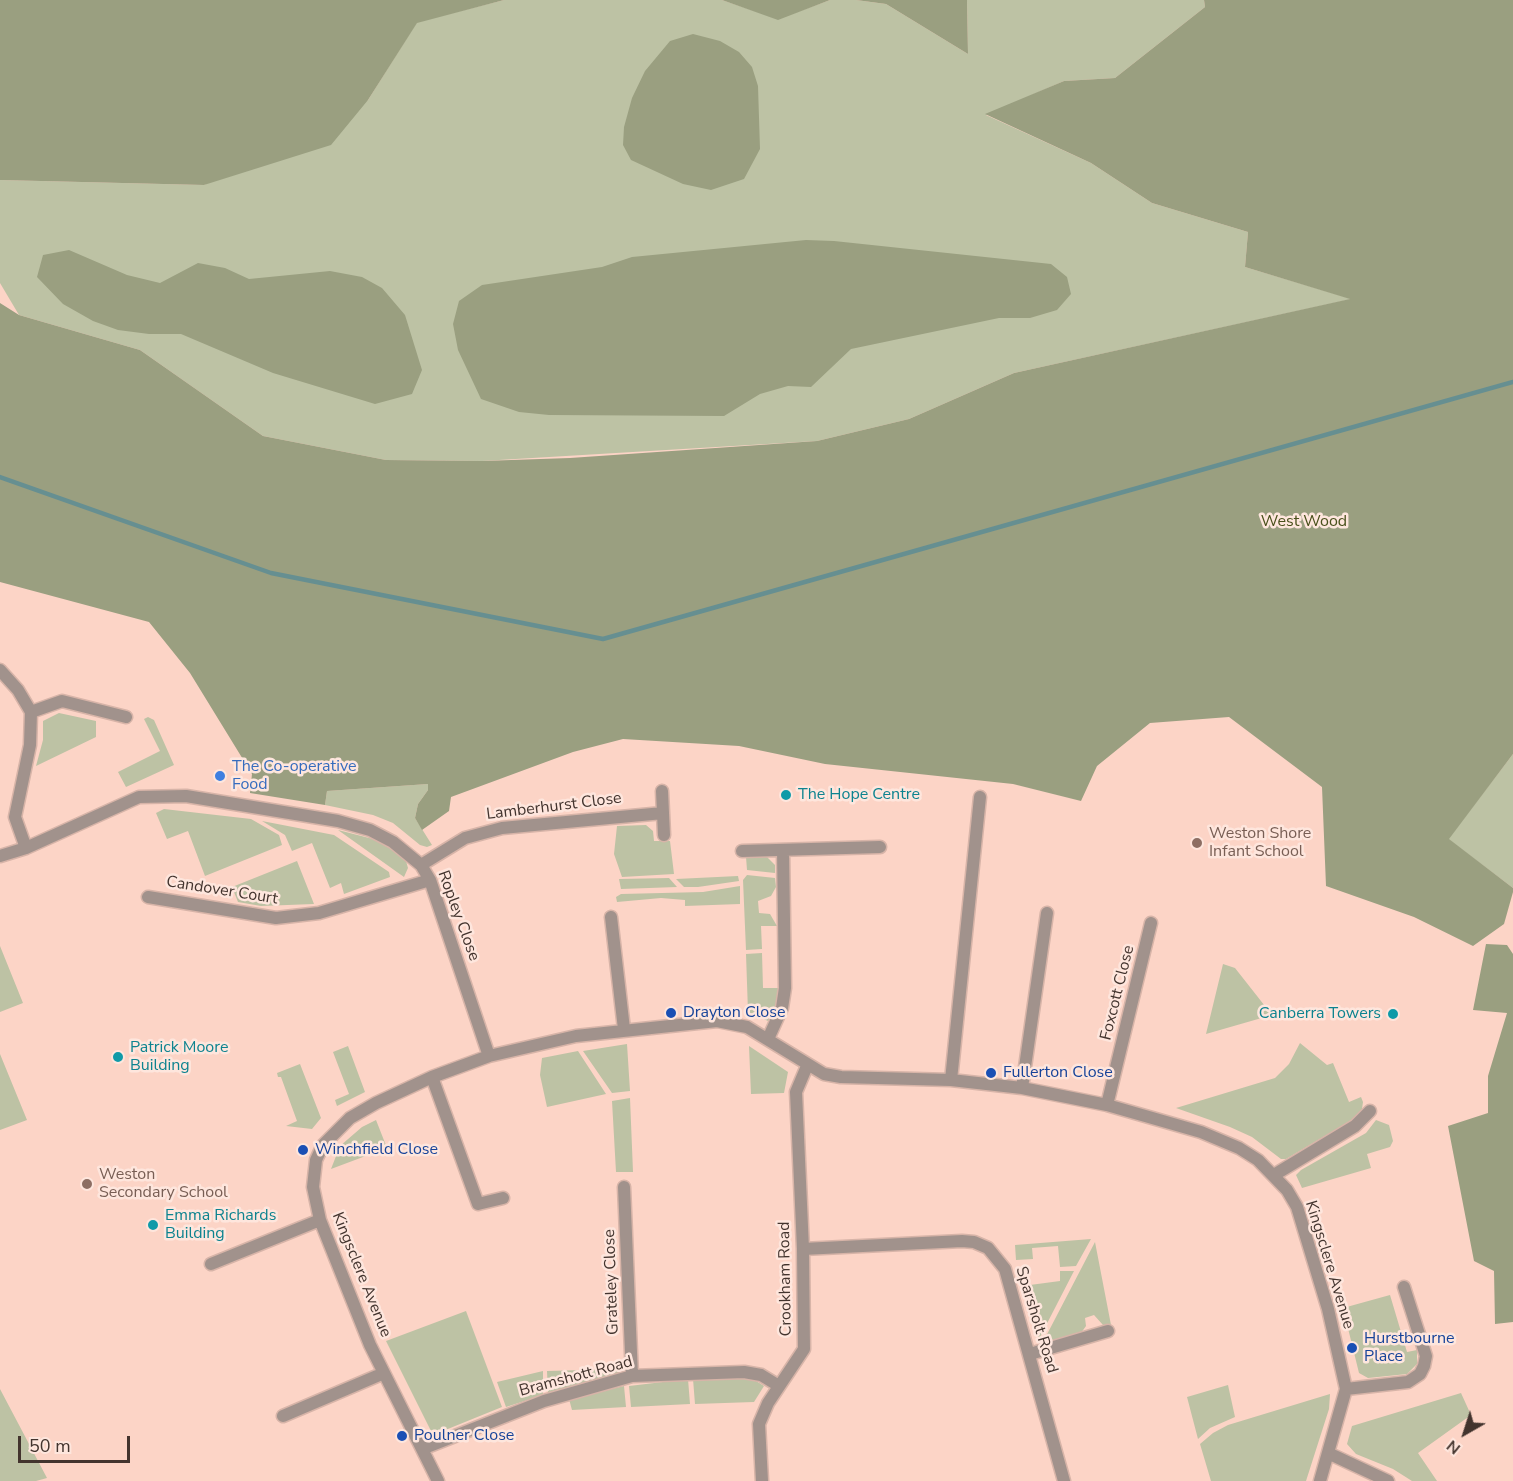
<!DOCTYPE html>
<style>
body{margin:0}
#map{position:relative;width:1513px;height:1481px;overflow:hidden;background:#fcd4c6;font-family:"Nunito Sans",sans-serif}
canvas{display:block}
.north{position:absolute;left:1435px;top:1403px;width:60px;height:60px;-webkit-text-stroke:4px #fee6dd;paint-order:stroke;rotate:219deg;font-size:16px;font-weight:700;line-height:24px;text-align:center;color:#43342e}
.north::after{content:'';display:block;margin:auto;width:21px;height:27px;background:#43342e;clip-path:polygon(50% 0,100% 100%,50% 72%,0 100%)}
.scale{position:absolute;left:18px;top:1436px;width:112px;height:27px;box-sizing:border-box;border:3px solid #43342e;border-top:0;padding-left:8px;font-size:18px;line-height:21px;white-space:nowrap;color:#43342e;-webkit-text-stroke:4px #fee6dd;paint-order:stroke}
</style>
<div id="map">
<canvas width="1513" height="1481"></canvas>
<div class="north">N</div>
<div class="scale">50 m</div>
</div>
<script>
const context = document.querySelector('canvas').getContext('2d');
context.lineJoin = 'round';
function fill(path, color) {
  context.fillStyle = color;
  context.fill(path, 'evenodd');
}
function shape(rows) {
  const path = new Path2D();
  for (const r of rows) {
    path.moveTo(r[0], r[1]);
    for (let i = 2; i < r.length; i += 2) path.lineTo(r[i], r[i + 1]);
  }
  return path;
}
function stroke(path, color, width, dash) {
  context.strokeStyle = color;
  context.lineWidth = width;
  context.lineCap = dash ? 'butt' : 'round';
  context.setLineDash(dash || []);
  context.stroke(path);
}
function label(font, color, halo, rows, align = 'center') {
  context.font = font + ' "Nunito Sans",sans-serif';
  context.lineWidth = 5;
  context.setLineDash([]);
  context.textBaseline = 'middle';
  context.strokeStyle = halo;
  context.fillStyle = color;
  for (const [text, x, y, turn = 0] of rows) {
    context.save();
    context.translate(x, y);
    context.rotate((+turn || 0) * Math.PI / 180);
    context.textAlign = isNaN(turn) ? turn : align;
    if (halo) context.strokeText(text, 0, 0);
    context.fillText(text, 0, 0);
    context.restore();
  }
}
const green = shape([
 [504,0,722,0,778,19,830,0,856,0,886,4,968,54,967,0,1204,0,1205,7,1115,78,1064,81,986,115,1091,163,1152,203,1248,232,1245,267,1352,299,1014,373,909,419,817,441,482,461,386,460,263,436,140,350,19,315,0,283,0,180,204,185,368,100,417,22],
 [59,713,96,721,96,737,36,766,43,740,43,721],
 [148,717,154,720,174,765,126,787,118,772,160,751,144,719],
 [1513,754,1513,888,1448,839],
 [428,784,428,790,418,804,415,818,432,845,427,847,420,845,393,823,373,815,325,805,327,791],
 [164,809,251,819,279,835,282,845,205,876,188,831,167,839,156,813],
 [262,821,334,835,389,872,390,877,344,894,341,883,330,888,312,843,292,851,285,835],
 [646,825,653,831,654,841,670,841,674,874,622,877,614,854,617,826],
 [338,830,377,840,392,848,406,861,408,868,404,877],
 [746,857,767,857,775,865,775,873,747,870],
 [297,861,314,904,261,906,238,902,232,887],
 [747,875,775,878,776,887,771,896,758,901,759,913,770,914,777,926,761,926,762,949,746,950,743,880],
 [738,876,739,881,698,887,684,887,676,879],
 [669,878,677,887,621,889,619,879],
 [740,886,740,904,685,906,685,900,661,898,617,902,616,897,621,894,703,892],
 [0,946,23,1003,0,1012],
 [762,953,763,988,779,988,776,1008,768,1021,748,1012,746,954],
 [1223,964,1235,968,1272,1015,1206,1034],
 [1300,1043,1327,1065,1333,1063,1349,1102,1361,1097,1363,1102,1362,1109,1352,1120,1286,1159,1281,1159,1252,1137,1230,1127,1176,1108,1275,1078,1289,1064],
 [627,1044,630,1091,612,1093,583,1051],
 [348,1046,365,1092,337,1106,335,1100,349,1094,333,1052],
 [749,1046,788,1072,784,1093,751,1094],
 [578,1051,606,1094,547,1107,540,1075,542,1058],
 [0,1054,27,1120,0,1130],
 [300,1064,321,1118,312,1129,286,1126,297,1121,281,1077,278,1077,277,1073],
 [630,1098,633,1172,616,1172,612,1101],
 [376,1120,387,1148,331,1169,340,1146,362,1127],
 [1376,1120,1389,1125,1393,1141,1390,1147,1367,1154,1371,1168,1302,1188,1296,1175,1301,1170,1366,1133],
 [1091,1239,1076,1266,1060,1267,1058,1246,1032,1248,1033,1259,1016,1260,1015,1245],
 [1095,1242,1111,1325,1103,1325,1094,1315,1085,1318,1086,1326,1081,1333,1042,1344],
 [1060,1271,1074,1271,1039,1339,1021,1274,1026,1273,1030,1285,1060,1281],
 [1390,1295,1407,1352,1417,1350,1417,1364,1407,1374,1368,1378,1359,1373,1343,1308],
 [466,1311,502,1407,433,1435,386,1341],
 [619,1369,620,1375,548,1394,547,1371],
 [543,1371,543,1395,506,1407,497,1382],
 [688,1379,690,1404,631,1407,629,1386],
 [693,1379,753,1379,764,1386,754,1402,695,1404],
 [1228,1385,1235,1417,1210,1428,1198,1439,1187,1397],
 [624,1386,626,1407,572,1410,569,1399],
 [0,1389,47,1478,36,1481,0,1481],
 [1461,1393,1471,1415,1418,1453,1437,1481,1412,1481,1393,1469,1356,1454,1347,1444,1352,1426],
 [1330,1394,1329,1409,1306,1481,1211,1481,1200,1444,1213,1433,1228,1425]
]);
const forest = shape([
 [0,0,504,0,417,23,368,100,331,145,204,185,0,180],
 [722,0,830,0,778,20],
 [856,0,967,0,968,54,886,4],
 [1204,0,1513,0,1513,754,1449,839,1513,888,1513,892,1504,924,1473,946,1414,917,1326,886,1322,787,1229,717,1150,723,1097,766,1081,801,1013,784,825,764,739,746,623,739,573,752,451,797,449,811,422,830,415,818,418,804,428,790,428,784,327,791,325,805,250,793,252,774,190,673,149,622,0,582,0,303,19,315,140,350,263,436,386,460,482,461,570,458,817,441,909,419,1014,373,1350,299,1245,267,1248,232,1152,203,1091,163,985,114,1064,81,1115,78,1205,7],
 [693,34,720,41,739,52,752,67,758,86,760,149,744,179,711,190,683,184,631,160,623,145,624,127,632,98,645,71,670,41],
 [806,240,834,241,1051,264,1067,277,1071,294,1057,310,1030,318,999,318,851,349,811,387,788,386,760,394,724,416,549,415,519,412,481,399,458,350,453,324,459,301,482,285,602,267,632,257],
 [69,250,127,275,160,283,198,263,225,268,249,279,330,271,362,277,382,288,405,315,422,370,412,394,375,404,273,373,181,334,149,334,118,330,93,321,63,304,37,277,43,255],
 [1486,944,1507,945,1513,954,1513,1322,1495,1324,1494,1271,1474,1261,1448,1126,1488,1113,1488,1076,1507,1013,1473,1010]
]);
const stream = shape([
 [0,477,271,573,603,639,1513,382]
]);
const minor = shape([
 [0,670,18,690,31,712,30,745,15,817,26,848],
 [31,712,62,701,126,717],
 [662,791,663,813],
 [742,851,880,847],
 [0,856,26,848,139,797,186,796,338,821,370,830,393,842,421,865,430,880,489,1056],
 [421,865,465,838,502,828,663,813,664,835],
 [148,897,276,918,319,913,430,880],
 [611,917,624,1029],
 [768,1039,782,1008,785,988,783,850],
 [432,1077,478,1204,503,1198],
 [951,1080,980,797],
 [1022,1088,1047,913],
 [1107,1105,1151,923],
 [1274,1175,1355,1126,1370,1111],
 [624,1187,632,1376],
 [803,1249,962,1241,974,1242,988,1248,1005,1269,1064,1481],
 [211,1264,320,1220],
 [1030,1354,1108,1331],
 [1346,1389,1408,1382,1420,1374,1424,1366,1426,1356,1404,1287],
 [283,1416,384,1373],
 [422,1449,544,1401,632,1376,744,1372,761,1375,779,1386],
 [1328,1453,1388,1481],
 [438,1481,370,1345,320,1220,313,1187,316,1160,323,1145,350,1118,376,1103,432,1077,489,1056,576,1036,717,1021,747,1027,824,1074,841,1077,951,1080,1022,1088,1107,1105,1201,1132,1239,1148,1258,1160,1287,1190,1297,1207,1328,1309,1346,1389,1320,1481],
 [762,1481,759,1424,768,1403,804,1349,803,1249,796,1092,807,1066]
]);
const markers = [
 [220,776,6,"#3f7fe0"],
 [786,795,6,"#0f9aa8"],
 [1197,843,6,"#8d6e63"],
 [671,1013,6,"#1a4fb4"],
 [1393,1014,6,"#0f9aa8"],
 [118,1057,6,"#0f9aa8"],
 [991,1073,6,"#1a4fb4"],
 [303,1150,6,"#1a4fb4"],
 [87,1184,6,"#8d6e63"],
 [153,1225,6,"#0f9aa8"],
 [1352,1348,6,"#1a4fb4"],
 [402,1436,6,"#1a4fb4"]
];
const parkNames = [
 ["West Wood",1304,522]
];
const shopNames = [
 ["The Co-operative",232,767],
 ["Food",232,785]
];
const cultureNames = [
 ["The Hope Centre",798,795],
 ["Canberra Towers",1381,1014,"right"],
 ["Patrick Moore",130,1048],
 ["Building",130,1066],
 ["Emma Richards",165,1216],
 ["Building",165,1234]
];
const streetNames = [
 ["Lamberhurst Close",554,807,-7],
 ["Candover Court",222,891,9],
 ["Ropley Close",458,916,70],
 ["Foxcott Close",1118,993,-76],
 ["Kingsclere Avenue",1329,1265,73],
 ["Kingsclere Avenue",361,1275,68],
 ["Crookham Road",786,1279,-91],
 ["Grateley Close",612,1282,-92],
 ["Sparsholt Road",1036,1320,73],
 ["Bramshott Road",576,1377,-15]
];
const educationNames = [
 ["Weston Shore",1209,834],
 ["Infant School",1209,852],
 ["Weston",99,1175],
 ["Secondary School",99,1193]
];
const transitNames = [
 ["Drayton Close",683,1013],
 ["Fullerton Close",1003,1073],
 ["Winchfield Close",315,1150],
 ["Hurstbourne",1364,1339],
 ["Place",1364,1357],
 ["Poulner Close",414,1436]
];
fill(green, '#bdc2a4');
fill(forest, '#9a9f80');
stroke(stream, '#668f91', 4.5);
stroke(minor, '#d7b4a8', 15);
stroke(minor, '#a1928c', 12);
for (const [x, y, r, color] of markers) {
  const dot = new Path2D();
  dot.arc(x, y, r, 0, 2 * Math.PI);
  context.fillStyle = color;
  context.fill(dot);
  stroke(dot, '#fee6dd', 2);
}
label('16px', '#49501b', '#fee6dd', parkNames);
label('16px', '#366cbe', '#fee6dd', shopNames, 'left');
label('16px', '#0d838f', '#fee6dd', cultureNames, 'left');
label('16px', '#43342e', '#fee6dd', streetNames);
label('16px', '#785e54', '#fee6dd', educationNames, 'left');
label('16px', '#164399', '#fee6dd', transitNames, 'left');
</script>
